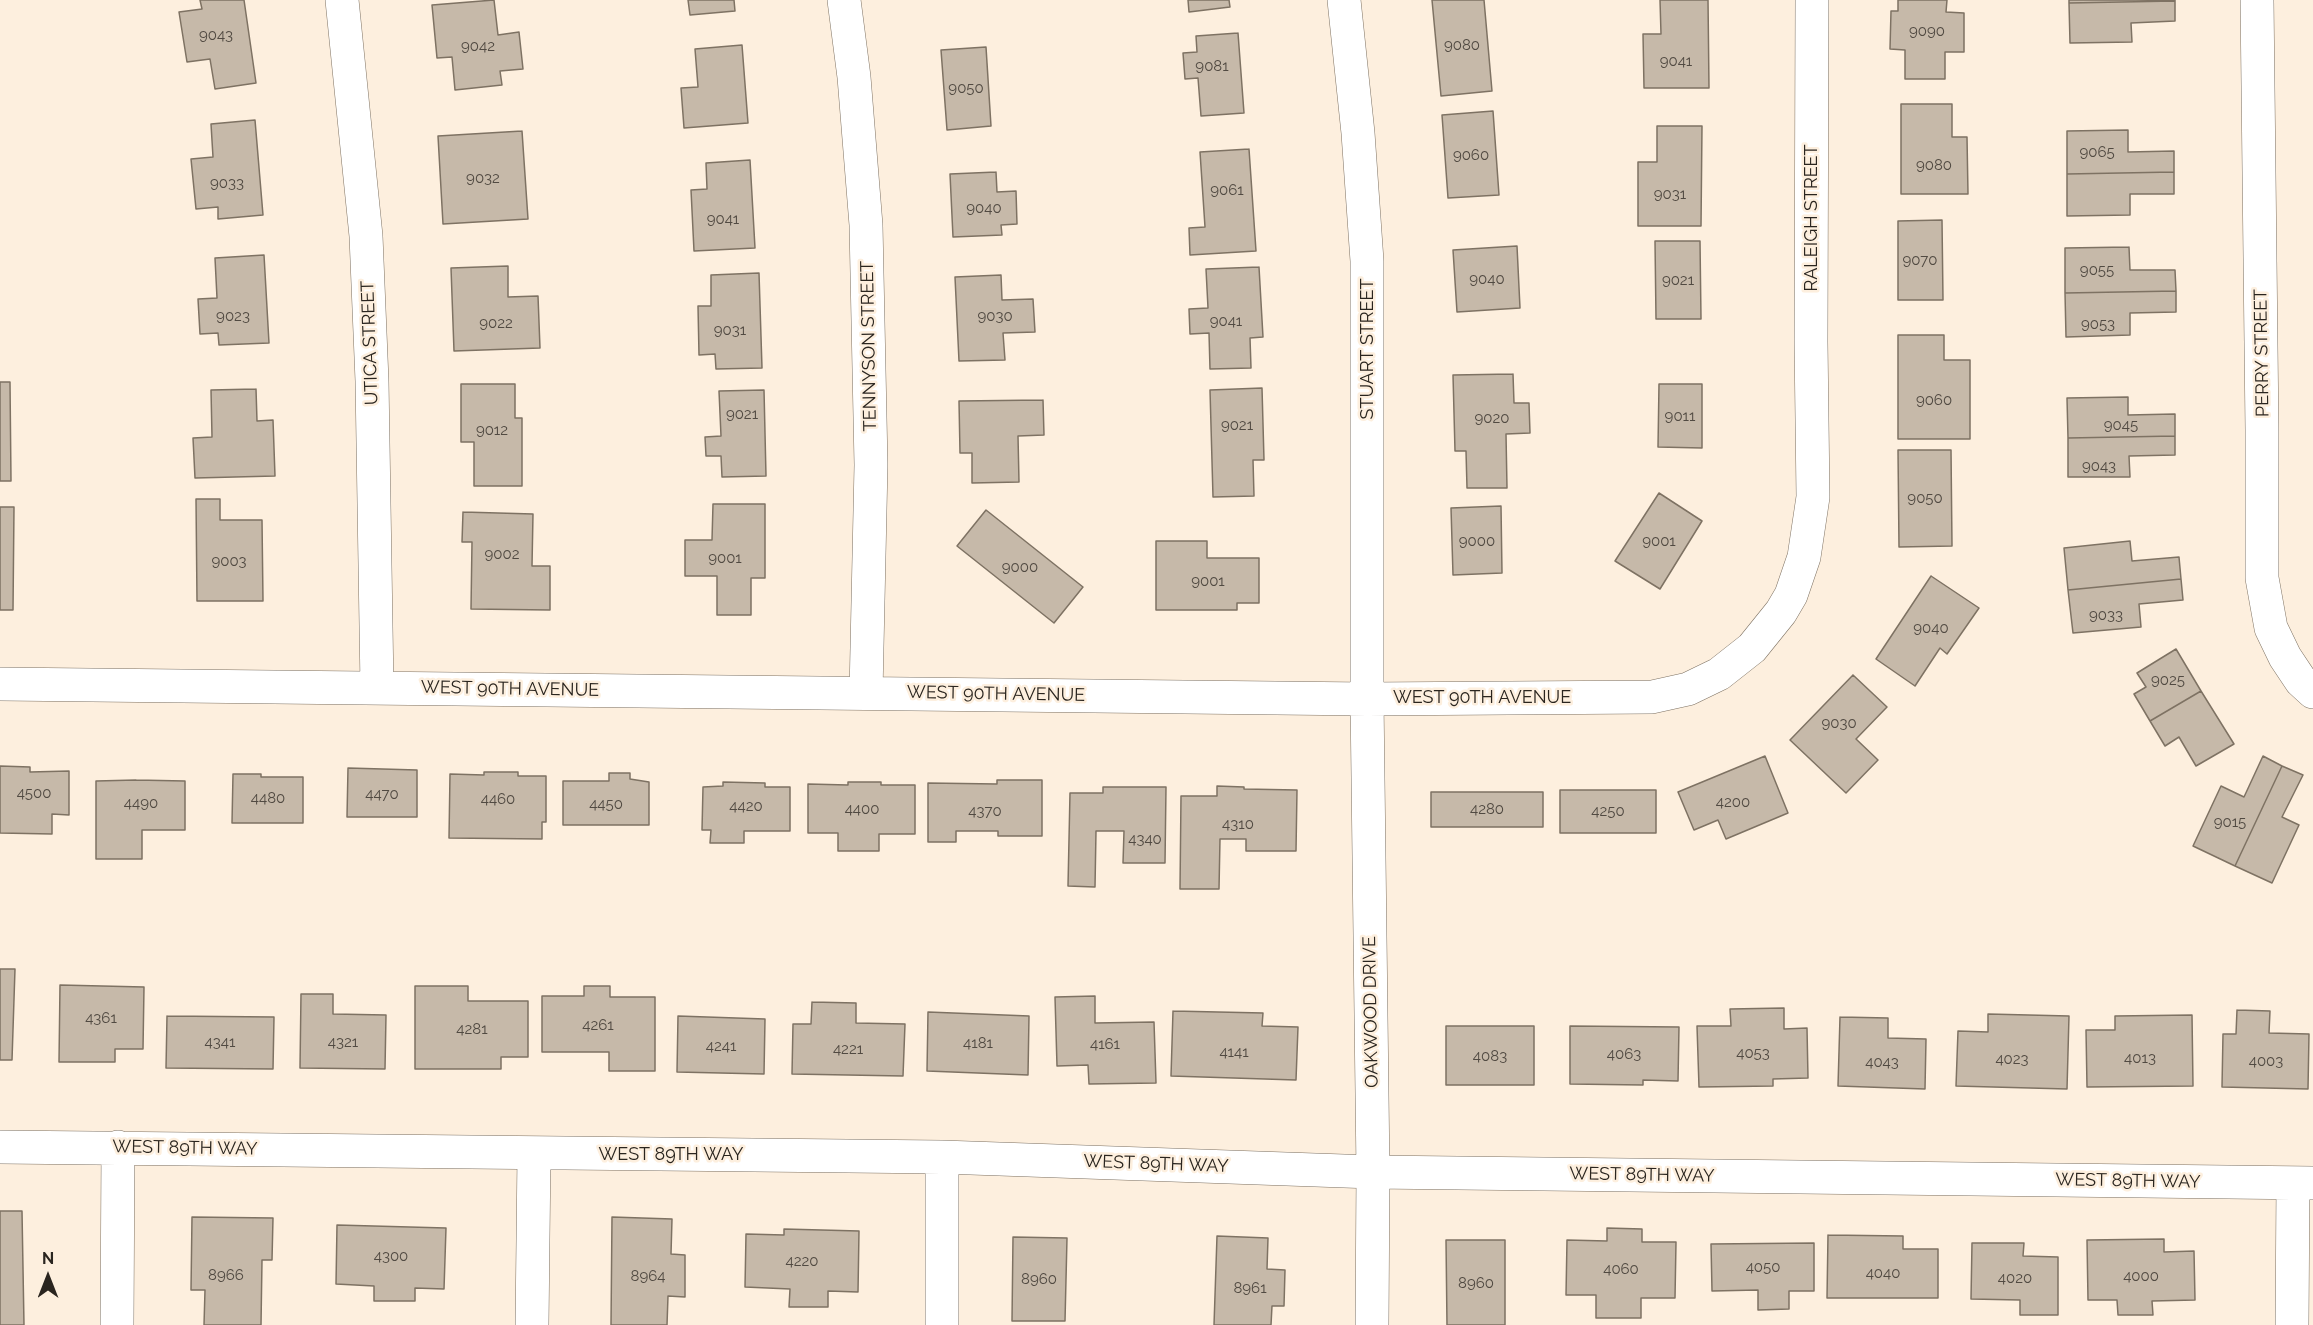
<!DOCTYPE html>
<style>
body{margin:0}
#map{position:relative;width:2313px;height:1325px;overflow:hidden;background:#fdefde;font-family:Raleway,sans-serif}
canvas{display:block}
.north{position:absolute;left:18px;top:1247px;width:60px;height:60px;-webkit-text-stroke:4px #fdefde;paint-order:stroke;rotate:0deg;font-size:16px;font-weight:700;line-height:24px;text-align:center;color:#2a251f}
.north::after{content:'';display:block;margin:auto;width:21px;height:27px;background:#2a251f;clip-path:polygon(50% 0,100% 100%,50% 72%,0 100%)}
</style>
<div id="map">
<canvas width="2313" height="1325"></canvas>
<div class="north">N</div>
</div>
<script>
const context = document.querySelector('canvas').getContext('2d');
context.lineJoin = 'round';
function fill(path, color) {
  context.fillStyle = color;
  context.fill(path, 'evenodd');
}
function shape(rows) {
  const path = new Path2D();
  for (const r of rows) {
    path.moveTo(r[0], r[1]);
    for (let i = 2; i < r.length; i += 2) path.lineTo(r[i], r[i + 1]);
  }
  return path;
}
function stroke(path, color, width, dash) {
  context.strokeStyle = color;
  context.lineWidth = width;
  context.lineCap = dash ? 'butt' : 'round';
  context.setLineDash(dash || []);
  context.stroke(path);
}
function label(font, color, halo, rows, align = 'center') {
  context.font = font + ' Raleway,sans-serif';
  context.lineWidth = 5;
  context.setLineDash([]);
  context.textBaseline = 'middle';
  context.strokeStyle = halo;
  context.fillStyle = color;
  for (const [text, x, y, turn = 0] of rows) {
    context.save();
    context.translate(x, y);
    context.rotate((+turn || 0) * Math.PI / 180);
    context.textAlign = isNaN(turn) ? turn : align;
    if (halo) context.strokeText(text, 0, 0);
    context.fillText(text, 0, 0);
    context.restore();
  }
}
const building = shape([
 [200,0,244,0,256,83,215,89,210,59,187,62,179,12,202,9,200,0],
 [494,0,498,35,519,32,523,69,500,71,502,85,455,90,452,57,437,58,432,5,494,0],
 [688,0,734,0,735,11,690,15,688,0],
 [1188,0,1229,0,1230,7,1189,12,1188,0],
 [1432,0,1484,0,1492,91,1441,96,1432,0],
 [1660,0,1708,0,1709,88,1644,88,1643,34,1661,34,1660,0],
 [1898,0,1947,0,1946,12,1964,13,1964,52,1945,52,1945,79,1905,79,1905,50,1890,49,1891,11,1898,11,1898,0],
 [2069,0,2175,0,2175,1,2069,3,2069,0],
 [2175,1,2175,21,2131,23,2132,42,2070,43,2069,3,2175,1],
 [1238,33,1244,113,1201,116,1198,78,1185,79,1183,53,1197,52,1196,36,1238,33],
 [742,45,748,123,684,128,681,88,698,87,695,49,742,45],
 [986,47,991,126,947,130,941,50,986,47],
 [1901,104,1952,104,1952,137,1967,137,1968,194,1901,194,1901,104],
 [1493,111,1499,195,1448,198,1442,115,1493,111],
 [255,120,263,215,218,219,218,207,196,209,191,159,213,157,211,124,255,120],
 [1657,126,1702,126,1701,226,1638,226,1638,162,1657,162,1657,126],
 [2128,130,2128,152,2174,151,2174,172,2067,174,2067,131,2128,130],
 [522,131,528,219,443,224,438,136,522,131],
 [1249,149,1256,251,1190,255,1189,228,1205,227,1200,152,1249,149],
 [750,160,755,248,694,251,691,190,707,189,706,163,750,160],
 [996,172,997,192,1016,191,1017,224,1001,225,1002,235,953,237,950,174,996,172],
 [2174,172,2174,194,2130,194,2130,215,2067,216,2067,174,2174,172],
 [1942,220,1943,300,1898,300,1898,221,1942,220],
 [1655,241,1700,241,1701,319,1656,319,1655,241],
 [1517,246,1520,308,1457,312,1453,250,1517,246],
 [2129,247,2130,270,2175,270,2176,291,2065,293,2065,248,2129,247],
 [264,255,269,343,219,345,218,333,200,334,198,299,217,298,215,258,264,255],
 [508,266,508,297,538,296,540,348,454,351,451,268,508,266],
 [1259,267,1263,337,1250,338,1251,368,1210,369,1209,333,1190,334,1189,309,1208,308,1206,269,1259,267],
 [759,273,762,368,716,369,715,354,699,355,698,306,711,306,711,275,759,273],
 [1001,275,1002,300,1033,299,1035,332,1003,333,1005,360,959,361,955,277,1001,275],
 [2176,291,2176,312,2130,313,2130,335,2066,337,2065,293,2176,291],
 [1898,335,1944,335,1944,360,1970,360,1970,439,1898,439,1898,335],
 [1513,374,1514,403,1529,403,1530,433,1506,434,1507,488,1467,488,1466,451,1455,451,1453,375,1513,374],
 [0,382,10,382,11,481,0,481,0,382],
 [461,384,515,384,515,418,522,418,522,486,474,486,474,442,461,442,461,384],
 [1659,384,1702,384,1702,448,1658,447,1659,384],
 [1262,388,1264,460,1253,460,1254,496,1213,497,1210,390,1262,388],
 [256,389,257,421,273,420,275,476,195,478,193,438,212,437,211,390,256,389],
 [764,390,766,476,722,477,721,456,706,456,705,437,721,436,719,391,764,390],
 [2128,397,2128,415,2175,414,2175,436,2068,438,2067,398,2128,397],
 [1043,400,1044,435,1018,436,1019,482,972,483,972,453,960,453,959,401,1043,400],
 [2175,436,2175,455,2129,456,2130,477,2068,477,2068,438,2175,436],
 [1898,450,1951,450,1952,546,1899,547,1898,450],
 [1659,493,1702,521,1660,589,1615,561,1659,493],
 [196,499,220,499,220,520,262,520,263,601,197,601,196,499],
 [713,504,765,504,765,578,751,578,751,615,717,615,717,576,685,576,685,540,712,540,713,504],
 [1501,506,1502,573,1453,575,1451,508,1501,506],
 [0,507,14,507,13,610,0,610,0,507],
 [986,510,1083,587,1054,623,957,546,986,510],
 [463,512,533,514,532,566,550,566,550,610,471,609,472,542,462,542,463,512],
 [1156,541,1207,541,1207,558,1259,558,1259,603,1237,603,1237,610,1156,610,1156,541],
 [2130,541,2132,561,2179,557,2181,579,2068,590,2064,548,2130,541],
 [1931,576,1979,608,1947,654,1940,648,1915,686,1876,659,1931,576],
 [2181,579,2183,600,2139,604,2141,627,2073,633,2068,590,2181,579],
 [2176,649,2201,691,2150,721,2134,694,2146,687,2137,673,2176,649],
 [1853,675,1887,707,1856,739,1878,760,1846,793,1790,740,1853,675],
 [2201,691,2234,744,2196,766,2179,737,2165,746,2150,721,2201,691],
 [1765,756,1788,813,1726,839,1718,820,1694,830,1678,792,1765,756],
 [2263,756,2282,766,2235,866,2193,846,2221,786,2244,797,2263,756],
 [0,766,30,767,30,772,69,771,69,815,52,814,52,834,0,833,0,766],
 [2282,766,2303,775,2282,817,2299,825,2272,883,2235,866,2282,766],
 [348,768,417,770,417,817,347,817,348,768],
 [484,772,518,772,518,776,546,776,546,822,542,822,542,839,449,838,450,774,484,775,484,772],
 [609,773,630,773,630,779,649,782,649,825,563,825,563,781,609,781,609,773],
 [233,774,261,774,261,777,303,777,303,823,232,823,233,774],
 [136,780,185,781,185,830,142,830,142,859,96,859,96,781,136,780],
 [997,780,1042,780,1042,836,998,836,998,831,956,831,956,842,928,842,928,783,997,784,997,780],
 [723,782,765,783,765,787,790,787,790,831,744,831,744,843,710,843,711,830,702,830,703,787,723,786,723,782],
 [848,782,881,782,881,785,915,785,915,834,879,834,879,851,838,851,838,833,808,833,808,784,848,785,848,782],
 [1217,786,1244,787,1244,789,1297,790,1296,851,1246,851,1246,839,1220,839,1219,889,1180,889,1181,796,1217,796,1217,786],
 [1103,787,1166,787,1165,863,1123,863,1124,831,1096,831,1095,887,1068,886,1070,793,1103,793,1103,787],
 [1560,790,1656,790,1656,833,1560,833,1560,790],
 [1431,792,1543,792,1543,827,1431,827,1431,792],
 [0,969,15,969,12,1060,0,1060,0,969],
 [60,985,144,987,143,1049,115,1049,115,1062,59,1062,60,985],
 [415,986,468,986,468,1001,528,1001,528,1057,501,1057,501,1069,415,1069,415,986],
 [584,986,610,986,610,997,655,997,655,1071,609,1071,609,1052,542,1052,542,996,584,996,584,986],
 [301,994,333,994,333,1014,386,1015,385,1069,300,1068,301,994],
 [1095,996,1095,1023,1154,1022,1156,1083,1089,1084,1088,1065,1057,1066,1055,997,1095,996],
 [812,1002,856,1003,856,1023,905,1024,903,1076,792,1074,793,1024,811,1024,812,1002],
 [1784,1008,1784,1029,1807,1028,1808,1078,1773,1079,1773,1086,1699,1087,1697,1026,1731,1026,1730,1009,1784,1008],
 [2237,1010,2270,1011,2269,1033,2309,1034,2308,1089,2222,1087,2223,1034,2236,1034,2237,1010],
 [1173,1011,1263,1013,1262,1026,1298,1027,1296,1080,1171,1076,1173,1011],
 [928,1012,1029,1016,1028,1075,927,1071,928,1012],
 [1988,1014,2069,1016,2067,1089,1956,1086,1958,1031,1988,1032,1988,1014],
 [2192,1015,2193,1086,2087,1087,2086,1030,2115,1030,2115,1016,2192,1015],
 [167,1016,274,1017,273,1069,166,1068,167,1016],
 [678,1016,765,1019,764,1074,677,1072,678,1016],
 [1840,1017,1888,1018,1888,1038,1926,1039,1925,1089,1838,1086,1840,1017],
 [1446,1026,1534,1026,1534,1085,1446,1085,1446,1026],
 [1570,1026,1679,1027,1678,1081,1643,1080,1643,1085,1570,1084,1570,1026],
 [0,1211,22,1211,24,1325,0,1325,0,1211],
 [192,1217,273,1218,272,1260,262,1260,261,1325,204,1325,205,1290,191,1290,192,1217],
 [612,1217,672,1219,671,1254,685,1255,685,1297,668,1296,667,1325,611,1325,612,1217],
 [337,1225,446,1228,444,1289,415,1288,415,1301,374,1301,374,1286,336,1284,337,1225],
 [1607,1228,1642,1229,1642,1242,1676,1242,1675,1298,1641,1298,1641,1318,1596,1318,1596,1295,1566,1295,1567,1240,1607,1241,1607,1228],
 [784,1229,859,1231,858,1292,828,1291,828,1307,789,1307,790,1289,745,1287,746,1234,784,1235,784,1229],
 [1828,1235,1903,1236,1903,1249,1938,1249,1938,1298,1827,1298,1828,1235],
 [1217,1236,1268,1238,1267,1269,1285,1270,1284,1306,1272,1306,1271,1325,1214,1325,1217,1236],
 [1013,1237,1067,1238,1065,1321,1012,1321,1013,1237],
 [2164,1239,2164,1252,2194,1251,2195,1300,2152,1301,2153,1315,2118,1315,2117,1300,2088,1300,2087,1240,2164,1239],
 [1446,1240,1505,1240,1505,1325,1447,1325,1446,1240],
 [1814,1243,1814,1291,1789,1291,1789,1309,1758,1310,1758,1290,1712,1291,1711,1244,1814,1243],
 [1972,1243,2024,1243,2023,1256,2058,1257,2058,1315,2020,1315,2020,1300,1971,1299,1972,1243]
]);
const minor = shape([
 [342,0,366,236,372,381,377,687],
 [844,0,854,77,866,225,871,465,866,693],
 [1344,0,1358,133,1367,261,1367,699,1373,1172,1372,1325],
 [2257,0,2262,430,2262,578,2271,628,2285,657,2301,681,2313,692],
 [0,684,1367,699,1652,697,1688,689,1719,674,1752,648,1781,612,1791,595,1804,557,1813,497,1811,342,1812,0],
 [0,1147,942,1157,1373,1172,2313,1183],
 [117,1325,118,1147],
 [532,1325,534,1154],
 [942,1325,942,1157],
 [2292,1325,2293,1183]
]);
const numberNames = [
 ["9090",1927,31],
 ["9043",216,35],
 ["9080",1462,45],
 ["9042",478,46],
 ["9041",1676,61],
 ["9081",1212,66],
 ["9050",966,88],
 ["9065",2097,152],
 ["9060",1471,155],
 ["9080",1934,165],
 ["9032",483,178],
 ["9033",227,183],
 ["9061",1227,190],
 ["9031",1670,194],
 ["9040",984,208],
 ["9041",723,219],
 ["9070",1920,260],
 ["9055",2097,270],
 ["9040",1487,279],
 ["9021",1678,280],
 ["9023",233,316],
 ["9030",995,316],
 ["9041",1226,321],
 ["9022",496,323],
 ["9053",2098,324],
 ["9031",730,330],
 ["9060",1934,400],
 ["9021",742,414],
 ["9011",1680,416],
 ["9020",1492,418],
 ["9021",1237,425],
 ["9045",2121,425],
 ["9012",492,430],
 ["9043",2099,466],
 ["9050",1925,498],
 ["9000",1477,541],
 ["9001",1659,541],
 ["9002",502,554],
 ["9001",725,558],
 ["9003",229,561],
 ["9000",1020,567],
 ["9001",1208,581],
 ["9033",2106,615],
 ["9040",1931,628],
 ["9025",2168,680],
 ["9030",1839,723],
 ["4500",34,793],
 ["4470",382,794],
 ["4480",268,798],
 ["4460",498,799],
 ["4200",1733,802],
 ["4490",141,803],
 ["4450",606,804],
 ["4420",746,806],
 ["4400",862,809],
 ["4280",1487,809],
 ["4370",985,811],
 ["4250",1608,811],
 ["9015",2230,822],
 ["4310",1238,824],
 ["4340",1145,839],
 ["4361",101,1018],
 ["4261",598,1025],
 ["4281",472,1029],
 ["4341",220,1042],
 ["4321",343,1042],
 ["4181",978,1043],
 ["4161",1105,1044],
 ["4241",721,1046],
 ["4221",848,1049],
 ["4141",1234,1052],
 ["4053",1753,1053],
 ["4063",1624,1054],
 ["4083",1490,1056],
 ["4013",2140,1058],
 ["4023",2012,1059],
 ["4003",2266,1061],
 ["4043",1882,1062],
 ["4300",391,1256],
 ["4220",802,1261],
 ["4050",1763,1267],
 ["4060",1621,1269],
 ["4040",1883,1273],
 ["8966",226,1275],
 ["8964",648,1276],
 ["4000",2141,1276],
 ["4020",2015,1278],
 ["8960",1039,1279],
 ["8960",1476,1283],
 ["8961",1250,1288]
];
const streetNames = [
 ["RALEIGH STREET",1812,218,-90],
 ["UTICA STREET",370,343,-92],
 ["TENNYSON STREET",869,346,-91],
 ["STUART STREET",1368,349,-90],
 ["PERRY STREET",2262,353,-91],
 ["WEST 90TH AVENUE",510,689,1],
 ["WEST 90TH AVENUE",996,694,1],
 ["WEST 90TH AVENUE",1482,698],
 ["OAKWOOD DRIVE",1371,1012,-91],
 ["WEST 89TH WAY",185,1148,1],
 ["WEST 89TH WAY",671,1155],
 ["WEST 89TH WAY",1156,1164,2],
 ["WEST 89TH WAY",1642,1175,1],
 ["WEST 89TH WAY",2128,1181,1]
];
fill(building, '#c6b9a9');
stroke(building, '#7e7263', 1.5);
stroke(minor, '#7d7162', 34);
stroke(minor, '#fff', 33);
label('15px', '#514a42', null, numberNames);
label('18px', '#2a251f', '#fdefde', streetNames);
</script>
